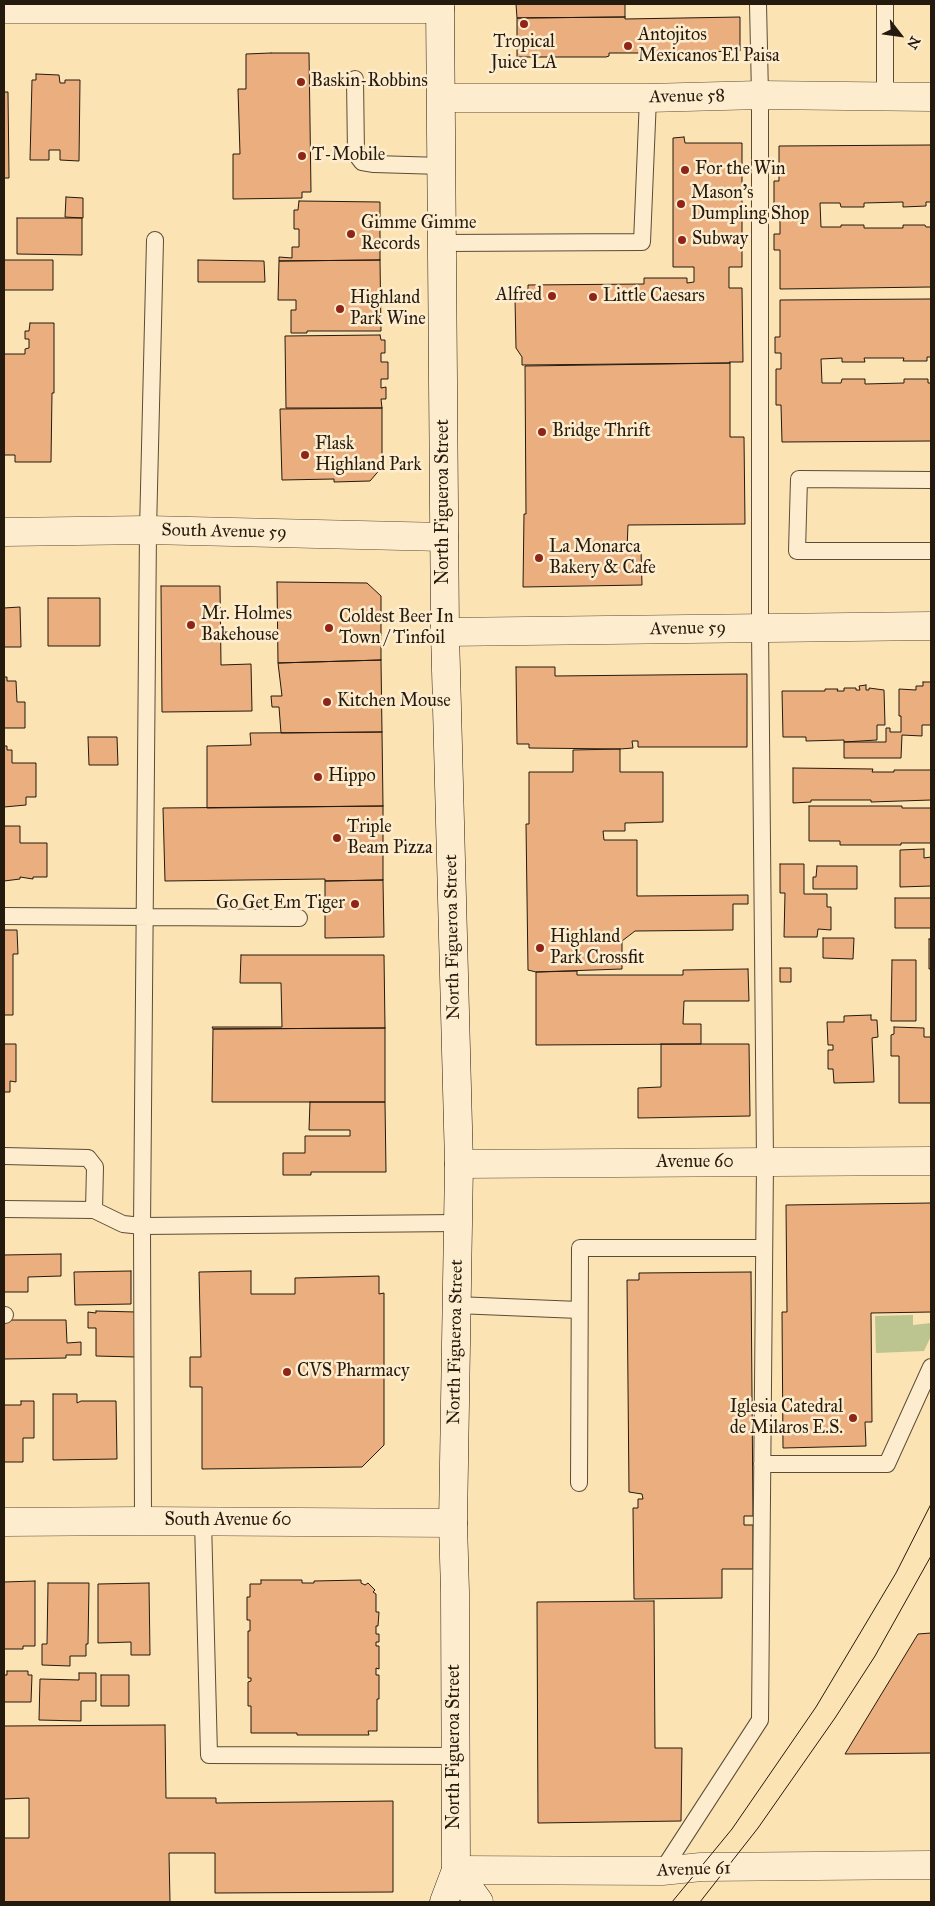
<!DOCTYPE html>
<style>
body{margin:0}
#map{position:relative;width:935px;height:1906px;overflow:hidden;background:#fce3b3;font-family:"IM FELL Great Primer",serif}
canvas{display:block}
.frame{position:absolute;inset:0;border:5px solid #251a0e;pointer-events:none}
.north{position:absolute;left:875px;top:10px;width:50px;height:50px;-webkit-text-stroke:4px #fdedce;paint-order:stroke;rotate:120deg;font-size:14px;font-weight:700;line-height:20px;text-align:center;color:#251a0e}
.north::after{content:'';display:block;margin:auto;width:18px;height:22px;background:#251a0e;clip-path:polygon(50% 0,100% 100%,50% 72%,0 100%)}
</style>
<div id="map">
<canvas width="935" height="1906"></canvas>
<div class="frame"></div>
<div class="north">N</div>
</div>
<script>
const context = document.querySelector('canvas').getContext('2d');
context.lineJoin = 'round';
function fill(path, color) {
  context.fillStyle = color;
  context.fill(path, 'evenodd');
}
function shape(rows) {
  const path = new Path2D();
  for (const r of rows) {
    path.moveTo(r[0], r[1]);
    for (let i = 2; i < r.length; i += 2) path.lineTo(r[i], r[i + 1]);
  }
  return path;
}
function stroke(path, color, width, dash) {
  context.strokeStyle = color;
  context.lineWidth = width;
  context.lineCap = dash ? 'butt' : 'round';
  context.setLineDash(dash || []);
  context.stroke(path);
}
function label(font, color, halo, rows, align = 'center') {
  context.font = font + ' "IM FELL Great Primer",serif';
  context.lineWidth = 5;
  context.setLineDash([]);
  context.textBaseline = 'middle';
  context.strokeStyle = halo;
  context.fillStyle = color;
  for (const [text, x, y, turn = 0] of rows) {
    context.save();
    context.translate(x, y);
    context.rotate((+turn || 0) * Math.PI / 180);
    context.textAlign = isNaN(turn) ? turn : align;
    if (halo) context.strokeText(text, 0, 0);
    context.fillText(text, 0, 0);
    context.restore();
  }
}
const green = shape([
 [913,1315,913,1325,931,1323,931,1336,924,1351,876,1353,875,1316]
]);
const building = shape([
 [516,4,625,4,625,17,517,18,516,4],
 [625,17,625,19,740,17,740,51,701,52,701,58,687,58,688,52,685,53,686,58,663,58,663,53,659,53,659,57,646,58,646,53,609,53,609,56,606,57,517,57,517,18,625,17],
 [271,53,309,53,311,192,302,192,302,198,233,199,233,154,240,154,238,89,246,89,246,54,271,53],
 [36,74,59,75,60,83,65,83,65,80,80,80,79,161,60,160,60,150,49,150,49,160,30,160,32,80,36,80,36,74],
 [4,92,8,92,9,178,4,178,4,92],
 [684,137,685,143,742,143,742,267,729,267,729,288,742,288,743,362,729,362,730,363,522,365,522,357,516,348,515,299,518,294,528,292,528,285,644,284,644,278,687,278,687,283,694,282,694,267,673,267,673,138,684,137],
 [931,145,931,202,926,202,926,206,903,207,903,202,864,203,864,207,841,207,840,203,820,203,821,227,841,227,841,225,864,225,864,228,903,228,903,225,925,225,926,227,931,227,931,287,780,289,780,250,774,250,774,234,780,234,780,216,774,216,774,181,779,181,779,146,931,145],
 [66,197,83,198,83,218,65,217,66,197],
 [299,201,380,202,380,260,279,261,279,257,292,258,292,247,299,247,299,229,294,229,294,210,298,210,299,201],
 [17,218,82,218,82,255,17,254,17,218],
 [4,260,53,260,53,290,4,290,4,260],
 [198,260,264,261,265,282,198,282,198,260],
 [380,260,381,331,307,331,307,333,291,333,291,310,296,310,296,300,278,300,279,261,380,260],
 [931,299,931,357,927,357,927,361,903,361,904,358,864,358,865,362,842,362,842,358,821,359,822,383,841,383,842,379,865,379,865,384,904,383,904,379,928,379,928,383,931,383,931,441,782,442,781,405,776,405,776,369,781,369,781,353,775,353,775,337,780,337,780,300,931,299],
 [30,323,54,323,54,393,52,393,51,462,15,462,15,455,4,455,4,354,25,354,25,349,29,348,29,339,25,339,25,331,29,331,30,323],
 [380,335,381,340,385,340,385,353,381,353,381,362,388,362,388,379,381,379,381,388,386,387,386,399,381,399,382,408,286,408,285,336,380,335],
 [730,363,730,437,744,437,745,524,628,525,627,549,641,549,642,585,523,587,524,514,526,514,525,366,730,363],
 [382,408,382,467,370,481,334,482,334,479,282,480,280,409,382,408],
 [277,582,367,583,381,596,381,660,278,663,277,582],
 [161,586,220,586,221,665,251,664,252,711,162,712,161,586],
 [48,598,100,598,100,646,48,646,48,598],
 [4,600,4,608,20,607,21,647,4,647,4,600],
 [381,660,382,732,281,733,279,707,272,707,271,696,282,696,278,663,381,660],
 [516,667,555,667,555,676,747,674,747,747,638,747,638,741,632,741,633,748,620,749,529,748,529,744,517,744,516,667],
 [4,677,7,677,7,681,16,681,17,702,25,702,25,728,4,728,4,677],
 [923,682,931,682,931,725,922,725,922,736,902,735,901,758,844,758,844,742,886,742,886,728,890,728,890,732,901,732,901,716,899,716,899,689,916,690,916,686,923,686,923,682],
 [866,685,866,690,869,690,869,688,884,690,885,725,877,725,877,740,844,742,844,740,806,741,806,737,783,737,782,691,825,691,825,689,838,689,837,691,844,691,844,688,856,688,856,690,860,690,859,686,866,685],
 [382,732,383,806,207,808,207,746,251,745,250,733,382,732],
 [88,737,117,737,118,765,89,765,88,737],
 [4,746,7,746,7,750,12,750,12,763,36,763,36,797,26,797,26,805,4,807,4,746],
 [620,749,620,772,663,772,663,822,625,823,625,831,603,831,604,840,637,840,637,896,748,895,748,904,733,904,733,930,635,931,622,941,622,969,536,972,528,970,526,824,529,824,529,772,573,772,573,750,620,749],
 [793,768,873,769,872,772,894,772,894,770,931,770,931,800,871,802,871,800,811,800,811,802,793,803,793,768],
 [383,806,383,880,325,881,325,879,165,881,163,808,383,806],
 [809,806,902,806,902,808,931,808,931,843,901,843,901,845,840,845,840,841,809,841,809,806],
 [4,826,20,826,20,843,47,843,47,877,33,877,33,879,20,877,20,879,4,881,4,826],
 [924,849,924,858,931,857,931,886,900,887,900,850,924,849],
 [780,864,804,864,804,894,827,894,827,907,831,907,831,930,818,929,817,937,784,937,785,893,780,893,780,864],
 [817,866,857,866,857,889,813,889,813,877,816,877,817,866],
 [383,880,384,937,325,938,325,881,383,880],
 [895,898,931,898,931,928,895,928,895,898],
 [4,930,17,930,18,954,13,954,13,1015,4,1015,4,930],
 [823,938,854,938,853,959,823,958,823,938],
 [929,939,931,939,931,969,929,969,929,939],
 [241,955,384,955,385,1028,213,1029,212,1027,282,1027,281,983,240,983,241,955],
 [892,960,916,960,916,1021,891,1021,892,960],
 [780,968,791,968,791,982,780,982,780,968],
 [748,969,749,1001,684,1001,683,1024,701,1024,701,1044,536,1045,536,972,577,971,577,975,683,975,683,970,748,969],
 [871,1015,871,1020,877,1020,878,1037,872,1038,874,1082,834,1083,833,1069,828,1069,828,1050,833,1050,833,1045,828,1045,827,1022,844,1022,844,1016,871,1015],
 [894,1027,924,1028,924,1037,931,1037,931,1103,899,1103,899,1056,891,1056,891,1035,894,1034,894,1027],
 [385,1028,385,1102,212,1102,213,1029,385,1028],
 [4,1044,16,1044,16,1082,10,1081,10,1092,4,1092,4,1044],
 [661,1044,749,1044,750,1116,638,1118,638,1088,661,1087,661,1044],
 [310,1102,385,1102,386,1172,311,1172,311,1175,283,1175,283,1153,305,1153,305,1136,350,1136,350,1130,309,1130,310,1102],
 [931,1203,931,1312,871,1313,872,1422,865,1422,866,1446,783,1448,782,1312,787,1312,786,1205,931,1203],
 [61,1254,61,1276,28,1277,28,1292,4,1292,4,1255,61,1254],
 [131,1271,131,1304,75,1305,74,1272,131,1271],
 [251,1271,251,1294,295,1294,295,1278,379,1276,379,1294,384,1293,384,1445,362,1467,202,1469,202,1387,190,1387,190,1357,201,1357,199,1272,251,1271],
 [751,1272,753,1516,744,1516,744,1525,753,1525,753,1569,722,1569,722,1598,634,1599,633,1508,638,1508,638,1499,643,1499,642,1494,629,1492,627,1280,639,1280,639,1273,751,1272],
 [96,1311,136,1312,136,1357,96,1356,96,1328,88,1328,88,1312,96,1313,96,1311],
 [4,1320,66,1320,67,1343,81,1342,81,1355,66,1355,66,1358,4,1359,4,1320],
 [53,1394,77,1394,77,1403,81,1401,116,1401,117,1459,53,1460,53,1394],
 [21,1401,34,1401,34,1438,23,1438,23,1462,4,1462,4,1405,21,1405,21,1401],
 [261,1580,302,1580,302,1583,314,1583,314,1581,361,1580,361,1583,365,1585,368,1583,375,1590,373,1592,376,1594,376,1612,379,1612,378,1626,376,1626,376,1634,379,1634,379,1642,376,1642,376,1646,379,1646,379,1669,376,1668,376,1675,379,1675,379,1699,377,1699,377,1731,368,1731,369,1735,297,1735,297,1733,251,1733,251,1706,248,1706,248,1682,251,1681,251,1678,248,1678,248,1631,250,1631,250,1620,247,1620,247,1597,250,1597,250,1584,261,1584,261,1580],
 [35,1581,35,1646,23,1646,23,1649,4,1649,4,1582,35,1581],
 [48,1583,89,1583,88,1644,86,1644,86,1656,70,1656,70,1666,42,1665,42,1644,47,1644,48,1583],
 [149,1583,150,1655,131,1655,131,1642,98,1643,98,1584,149,1583],
 [654,1601,655,1748,682,1748,681,1821,538,1823,537,1602,654,1601],
 [931,1633,931,1753,845,1754,918,1634,931,1633],
 [7,1671,28,1671,28,1675,32,1675,31,1702,4,1702,4,1675,7,1675,7,1671],
 [79,1673,96,1673,96,1701,81,1701,81,1721,39,1720,40,1679,79,1680,79,1673],
 [101,1675,129,1675,129,1706,101,1706,101,1675],
 [165,1725,166,1798,216,1798,216,1803,393,1801,393,1892,215,1893,215,1853,169,1853,170,1902,4,1902,4,1838,29,1838,29,1798,4,1799,4,1726,165,1725]
]);
const service = shape([
 [355,79,356,154,362,162,374,164,442,166],
 [885,97,885,4],
 [442,243,642,242,648,98],
 [931,480,799,479,797,551,931,551],
 [4,916,299,918],
 [4,1156,88,1158,95,1167,94,1210],
 [4,1209,94,1210,123,1224,142,1226,457,1223],
 [456,1305,579,1310],
 [4,1315,5,1315],
 [762,1464,887,1464,931,1367],
 [579,1483,580,1248,764,1248],
 [143,1521,142,1226,148,530,155,240],
 [203,1521,209,1755,455,1756],
 [662,1871,760,1720,765,1162,760,628,760,95,758,4]
]);
const minor = shape([
 [4,9,440,9],
 [442,98,648,98,760,95,931,97],
 [4,532,148,530,444,537],
 [445,632,931,626],
 [459,1164,931,1161]
]);
const tertiary = shape([
 [4,1522,143,1521,453,1523],
 [456,1870,662,1871,701,1867,931,1865]
]);
const secondary = shape([
 [440,4,445,632,459,1164,453,1523,455,1592,456,1870,444,1902],
 [456,1870,479,1902]
]);
const tram = shape([
 [672,1902,732,1829,816,1707,896,1573,931,1504],
 [700,1902,758,1828,835,1718,875,1656,931,1556]
]);
const markers = [
 [524,24,5,"#8f2418"],
 [628,46,5,"#8f2418"],
 [301,82,5,"#8f2418"],
 [302,156,5,"#8f2418"],
 [685,170,5,"#8f2418"],
 [681,204,5,"#8f2418"],
 [351,234,5,"#8f2418"],
 [682,240,5,"#8f2418"],
 [552,296,5,"#8f2418"],
 [593,297,5,"#8f2418"],
 [340,309,5,"#8f2418"],
 [542,432,5,"#8f2418"],
 [305,455,5,"#8f2418"],
 [539,558,5,"#8f2418"],
 [191,625,5,"#8f2418"],
 [329,628,5,"#8f2418"],
 [327,702,5,"#8f2418"],
 [318,777,5,"#8f2418"],
 [337,838,5,"#8f2418"],
 [355,904,5,"#8f2418"],
 [540,948,5,"#8f2418"],
 [287,1372,5,"#8f2418"],
 [853,1418,5,"#8f2418"]
];
const poiNames = [
 ["Antojitos",638,36],
 ["Mexicanos El Paisa",638,57],
 ["Tropical",524,43,"center"],
 ["Juice LA",524,64,"center"],
 ["Baskin-Robbins",311,82],
 ["T-Mobile",312,156],
 ["For the Win",695,170],
 ["Mason's",691,194],
 ["Dumpling Shop",691,215],
 ["Gimme Gimme",361,224],
 ["Records",361,245],
 ["Subway",692,240],
 ["Alfred",542,296,"right"],
 ["Little Caesars",603,297],
 ["Highland",350,299],
 ["Park Wine",350,320],
 ["Bridge Thrift",552,432],
 ["Flask",315,445],
 ["Highland Park",315,466],
 ["La Monarca",549,548],
 ["Bakery & Cafe",549,569],
 ["Mr. Holmes",201,615],
 ["Bakehouse",201,636],
 ["Coldest Beer In",339,618],
 ["Town / Tinfoil",339,639],
 ["Kitchen Mouse",337,702],
 ["Hippo",328,777],
 ["Triple",347,828],
 ["Beam Pizza",347,849],
 ["Go Get Em Tiger",345,904,"right"],
 ["Highland",550,938],
 ["Park Crossfit",550,959],
 ["CVS Pharmacy",297,1372],
 ["Iglesia Catedral",843,1408,"right"],
 ["de Milaros E.S.",843,1429,"right"]
];
const streetNames = [
 ["Avenue 58",687,97,-1],
 ["North Figueroa Street",444,502,-90],
 ["South Avenue 59",224,532,1],
 ["Avenue 59",688,629,-1],
 ["North Figueroa Street",453,937,-91],
 ["Avenue 60",695,1163],
 ["North Figueroa Street",456,1342,-89],
 ["South Avenue 60",228,1521],
 ["North Figueroa Street",455,1747,-90],
 ["Avenue 61",694,1870,-2]
];
fill(green, '#bcc48f');
fill(building, '#ebae7f');
stroke(building, '#251a0e', 1);
stroke(service, '#5b4c37', 18);
stroke(minor, '#5b4c37', 29);
stroke(tertiary, '#5b4c37', 29);
stroke(secondary, '#251a0e', 29);
stroke(service, '#fdedce', 16);
stroke(minor, '#fdedce', 28);
stroke(tertiary, '#fdedce', 28);
stroke(secondary, '#fdedce', 28);
stroke(tram, '#251a0e', 1);
for (const [x, y, r, color] of markers) {
  const dot = new Path2D();
  dot.arc(x, y, r, 0, 2 * Math.PI);
  context.fillStyle = color;
  context.fill(dot);
  stroke(dot, '#fdedce', 2);
}
label('18px', '#251a0e', '#fdedce', poiNames, 'left');
label('18px', '#251a0e', '#fdedce', streetNames);
</script>
